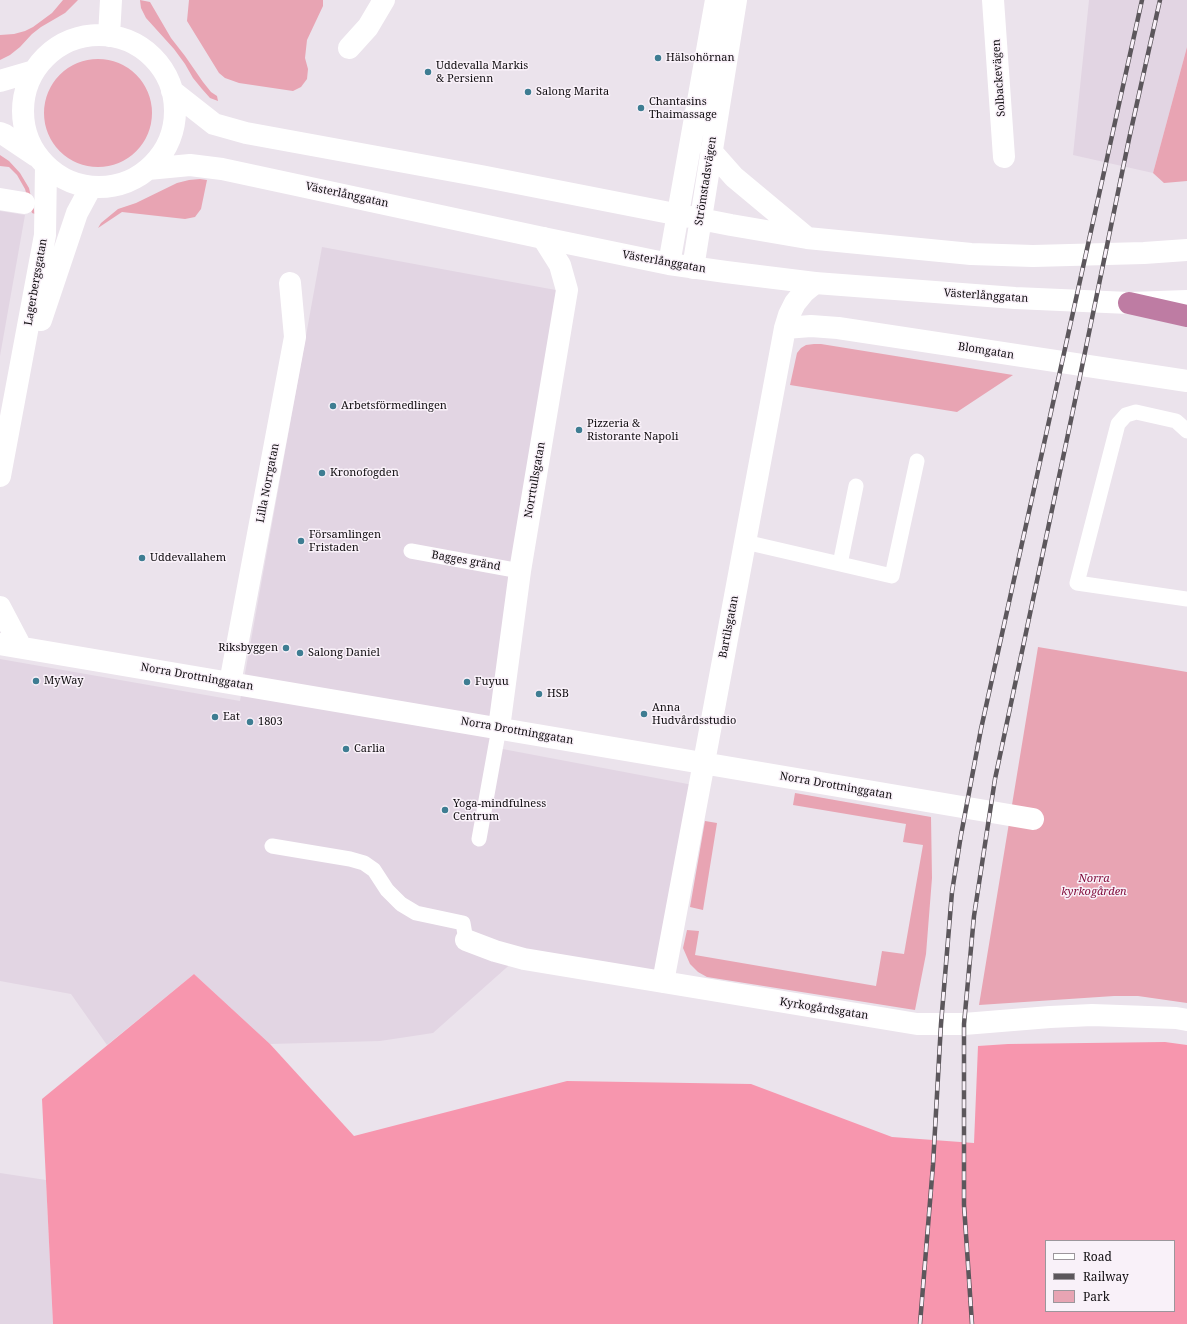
<!DOCTYPE html>
<meta charset="utf-8">
<style>
body{margin:0}
#map{position:relative;width:1187px;height:1324px;overflow:hidden;background:#ebe3ec;font-family:"Noto Serif",serif}
canvas{display:block}
.legend{position:absolute;left:1045px;top:1240px;width:130px;height:72px;box-sizing:border-box;background:#f9f1f9;border:1px solid #9c969c;margin:0;padding:5px 7px;list-style:none;font-size:12px;color:#100d10}
.legend li{display:flex;align-items:center;gap:8px;height:20px}
.legend b{width:20px;border:1px solid #9c969c}
</style>
<div id="map">
<canvas width="1187" height="1324"></canvas>
<ul class="legend">
<li><b style="height:5px;background:#fff"></b>Road</li>
<li><b style="height:5px;background:#5c575c"></b>Railway</li>
<li><b style="height:11px;background:#e8a4b3"></b>Park</li>
</ul>
</div>
<script>
const context = document.querySelector('canvas').getContext('2d');
context.lineJoin = 'round';
function fill(path, color) {
  context.fillStyle = color;
  context.fill(path, 'evenodd');
}
function shape(rows) {
  const path = new Path2D();
  for (const r of rows) {
    if (r.length === 3) {
      path.moveTo(r[0] + r[2], r[1]);
      path.arc(r[0], r[1], r[2], 0, 2 * Math.PI);
      continue;
    }
    path.moveTo(r[0], r[1]);
    for (let i = 2; i < r.length; i += 2) path.lineTo(r[i], r[i + 1]);
  }
  return path;
}
function stroke(path, color, width, dash) {
  context.strokeStyle = color;
  context.lineWidth = width;
  context.lineCap = dash ? 'butt' : 'round';
  context.setLineDash(dash || []);
  context.stroke(path);
}
function label(font, color, halo, rows, align = 'center') {
  context.font = font + ' "Noto Serif",serif';
  context.lineWidth = 3;
  context.setLineDash([]);
  context.textBaseline = 'middle';
  context.strokeStyle = halo;
  context.fillStyle = color;
  for (const [text, x, y, turn = 0] of rows) {
    context.save();
    context.translate(x, y);
    context.rotate((+turn || 0) * Math.PI / 180);
    context.textAlign = isNaN(turn) ? turn : align;
    if (halo) context.strokeText(text, 0, 0);
    context.fillText(text, 0, 0);
    context.restore();
  }
}
const built = shape([
 [1089,0,1187,0,1187,47,1153,173,1073,155],
 [0,211,25,215,0,356],
 [322,247,572,293,492,747,693,785,658,974,524,952,433,1033,380,1041,270,1044,194,974,107,1045,71,994,0,981,0,659,240,701],
 [0,1173,46,1180,53,1324,0,1324]
]);
const green = shape([
 [63,0,78,0,65,13,41,27,32,34,20,47,10,55,0,60,0,35,14,34,25,31,33,27,52,13],
 [140,0,150,2,171,38,185,56,203,82,211,92,217,96,218,101,210,98,202,89,193,78,185,64,174,49,146,18,141,8],
 [189,0,323,0,323,6,307,40,305,58,308,69,307,79,301,87,293,91,239,83,225,78,219,73,187,21],
 [1187,47,1187,181,1164,183,1153,173],
 [98,113,54],
 [0,155,9,161,20,173,29,188,35,214,32,213,25,189,17,175,9,167,0,166],
 [200,179,207,180,201,209,195,217,185,219,122,212,98,228,101,223,118,209,136,203,177,183,189,180],
 [814,344,821,344,1013,375,957,412,790,385,797,353,801,348,806,345],
 [1038,647,1187,672,1187,1003,1138,996,1114,996,979,1005],
 [795,793,931,817,932,878,926,954,915,1010,707,977,698,972,690,964,683,948,687,930,699,931,695,955,876,986,882,951,904,954,923,845,903,842,906,824,793,805],
 [705,821,717,823,703,910,690,907]
]);
const forest = shape([
 [194,974,270,1044,354,1136,567,1081,751,1084,892,1137,974,1143,978,1046,1008,1044,1165,1042,1187,1045,1187,1324,53,1324,42,1099],
 [1046,1241,1174,1241,1174,1311,1046,1311]
]);
const lane = shape([
 [1187,431,1176,421,1136,412,1126,415,1118,424,1077,583,1187,599],
 [745,542,892,576,917,461],
 [411,551,520,571],
 [840,564,856,486],
 [479,839,499,728],
 [272,846,350,859,364,863,374,870,387,890,401,904,416,913,463,923,466,940]
]);
const street = shape([
 [993,0,1004,157],
 [349,48,368,27,384,0],
 [0,199,24,203],
 [785,328,811,326,838,328,1187,381],
 [0,607,21,647],
 [0,644,1033,819],
 [230,683,295,337,290,283],
 [499,728,520,571,567,290,560,265,543,238],
 [466,940,495,951,524,959,917,1024,964,1024,1050,1017,1092,1015,1176,1018,1187,1020],
 [663,982,785,328,789,315,795,303,804,292,815,283]
]);
const secondary = shape([
 [99,111,76],
 [109,36,111,0],
 [0,81,34,71],
 [172,91,214,124,246,133,481,176,731,225,807,238,971,254,1033,256,1144,253,1187,250],
 [0,133,5,135,36,156],
 [711,151,734,177,806,237],
 [148,169,190,165,222,169,543,238,669,264,726,272,815,283,1015,298,1129,303,1187,301],
 [669,264,716,0],
 [693,268,736,0],
 [41,320,77,213,91,187],
 [0,476,45,235,46,166]
]);
const highway = shape([
 [1129,303,1187,316]
]);
const rail = shape([
 [920,1324,933,1165,941,1024,952,892,961,835,981,729,1142,0],
 [972,1324,964,1205,964,1024,974,916,995,779,1071,420,1129,139,1160,0]
]);
const markers = [
 [658,58,4,"#3e7d92"],
 [428,72,4,"#3e7d92"],
 [528,92,4,"#3e7d92"],
 [641,108,4,"#3e7d92"],
 [333,406,4,"#3e7d92"],
 [579,430,4,"#3e7d92"],
 [322,473,4,"#3e7d92"],
 [301,541,4,"#3e7d92"],
 [142,558,4,"#3e7d92"],
 [286,648,4,"#3e7d92"],
 [300,653,4,"#3e7d92"],
 [36,681,4,"#3e7d92"],
 [467,682,4,"#3e7d92"],
 [539,694,4,"#3e7d92"],
 [644,714,4,"#3e7d92"],
 [215,717,4,"#3e7d92"],
 [250,722,4,"#3e7d92"],
 [346,749,4,"#3e7d92"],
 [445,810,4,"#3e7d92"]
];
const poiNames = [
 ["Hälsohörnan",666,58],
 ["Uddevalla Markis",436,66],
 ["& Persienn",436,79],
 ["Salong Marita",536,92],
 ["Chantasins",649,102],
 ["Thaimassage",649,115],
 ["Arbetsförmedlingen",341,406],
 ["Pizzeria &",587,424],
 ["Ristorante Napoli",587,437],
 ["Kronofogden",330,473],
 ["Församlingen",309,535],
 ["Fristaden",309,548],
 ["Uddevallahem",150,558],
 ["Riksbyggen",278,648,"right"],
 ["Salong Daniel",308,653],
 ["MyWay",44,681],
 ["Fuyuu",475,682],
 ["HSB",547,694],
 ["Anna",652,708],
 ["Hudvårdsstudio",652,721],
 ["Eat",223,717],
 ["1803",258,722],
 ["Carlia",354,749],
 ["Yoga-mindfulness",453,804],
 ["Centrum",453,817]
];
const streetNames = [
 ["Solbackevägen",999,78,-94],
 ["Strömstadsvägen",706,181,-81],
 ["Västerlånggatan",347,195,12],
 ["Västerlånggatan",664,262,10],
 ["Lagerbergsgatan",36,282,-80],
 ["Västerlånggatan",986,296,4],
 ["Blomgatan",986,351,9],
 ["Norrtullsgatan",535,480,-80],
 ["Lilla Norrgatan",268,483,-79],
 ["Bagges gränd",466,561,10],
 ["Bartilsgatan",729,627,-79],
 ["Norra Drottninggatan",197,677,10],
 ["Norra Drottninggatan",517,731,10],
 ["Norra Drottninggatan",836,786,10],
 ["Kyrkogårdsgatan",824,1009,9]
];
const parkNames = [
 ["Norra",1094,879],
 ["kyrkogården",1094,892]
];
fill(built, '#e2d5e3');
fill(green, '#e8a4b3');
fill(forest, '#f796ae');
stroke(lane, '#fff', 15);
stroke(street, '#fff', 22);
stroke(secondary, '#fff', 22);
stroke(highway, '#be7ca3', 22);
stroke(rail, '#5c575c', 4.5);
stroke(rail, '#f9f1f9', 3, [9]);
for (const [x, y, r, color] of markers) {
  const dot = new Path2D();
  dot.arc(x, y, r, 0, 2 * Math.PI);
  context.fillStyle = color;
  context.fill(dot);
  stroke(dot, '#f9f1f9', 1.5);
}
label('11px', '#100d10', '#f9f1f9', poiNames, 'left');
label('11px', '#100d10', '#f9f1f9', streetNames);
label('italic 11px', '#820f3d', '#f9f1f9', parkNames);
</script>
